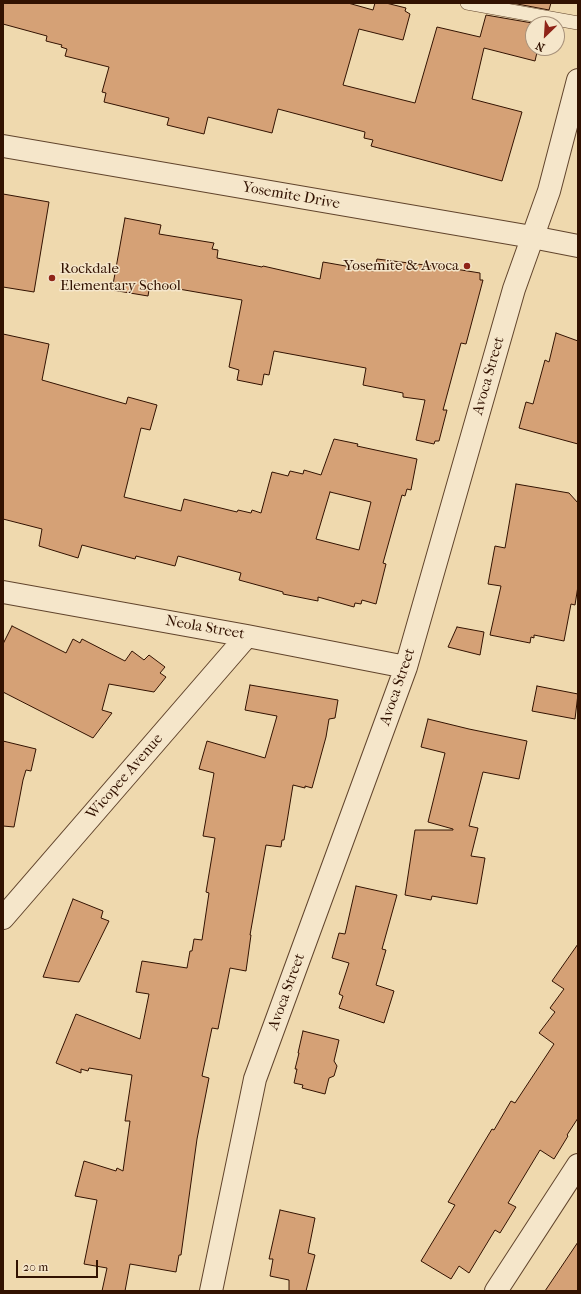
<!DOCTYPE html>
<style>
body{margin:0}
#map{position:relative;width:581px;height:1294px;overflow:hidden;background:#efd9ae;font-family:"IM FELL French Canon",serif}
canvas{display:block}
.frame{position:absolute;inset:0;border:4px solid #321201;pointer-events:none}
.north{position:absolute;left:525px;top:16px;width:40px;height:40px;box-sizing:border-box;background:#f5e6ca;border:1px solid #a7917a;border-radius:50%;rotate:205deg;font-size:11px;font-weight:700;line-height:16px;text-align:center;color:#321201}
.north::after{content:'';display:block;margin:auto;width:14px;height:18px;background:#8f2418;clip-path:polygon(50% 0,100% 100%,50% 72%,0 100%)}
.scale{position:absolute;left:16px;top:1260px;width:82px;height:18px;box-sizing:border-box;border:2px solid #321201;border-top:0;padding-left:5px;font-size:12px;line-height:14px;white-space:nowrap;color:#321201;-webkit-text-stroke:3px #f5e6ca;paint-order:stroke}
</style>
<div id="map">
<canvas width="581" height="1294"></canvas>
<div class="frame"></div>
<div class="north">N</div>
<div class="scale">20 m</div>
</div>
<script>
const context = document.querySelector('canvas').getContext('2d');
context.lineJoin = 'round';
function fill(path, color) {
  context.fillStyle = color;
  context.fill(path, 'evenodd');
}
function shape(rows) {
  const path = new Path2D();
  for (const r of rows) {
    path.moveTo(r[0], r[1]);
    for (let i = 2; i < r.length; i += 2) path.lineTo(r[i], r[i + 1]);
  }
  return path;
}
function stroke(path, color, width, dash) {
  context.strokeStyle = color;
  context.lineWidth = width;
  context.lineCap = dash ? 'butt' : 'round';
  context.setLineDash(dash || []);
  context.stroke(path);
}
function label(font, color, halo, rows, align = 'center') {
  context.font = font + ' "IM FELL French Canon",serif';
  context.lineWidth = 3;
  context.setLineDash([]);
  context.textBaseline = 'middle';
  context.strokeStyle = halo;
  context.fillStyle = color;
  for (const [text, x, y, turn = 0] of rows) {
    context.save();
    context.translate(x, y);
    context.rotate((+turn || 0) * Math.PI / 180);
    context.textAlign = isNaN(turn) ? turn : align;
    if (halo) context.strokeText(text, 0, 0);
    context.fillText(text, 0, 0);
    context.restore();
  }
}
const building = shape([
 [3,3,348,3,373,10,375,3,386,3,406,8,405,11,410,14,403,40,359,29,343,85,415,103,437,27,480,37,486,15,538,24,533,24,533,48,538,48,535,61,484,48,472,99,522,112,502,181,371,146,373,140,364,138,365,132,278,109,272,133,208,117,204,134,167,125,169,118,104,102,106,93,102,92,109,67,65,56,67,49,61,47,62,45,46,41,47,36,3,24,3,3],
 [512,3,551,3,549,10,512,3],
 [3,194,49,202,34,292,3,287,3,194],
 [125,218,161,225,159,234,214,243,212,249,218,250,217,258,262,267,263,266,320,279,323,262,374,271,377,259,449,268,480,273,480,280,483,280,466,344,461,343,443,410,447,410,439,441,435,441,434,444,416,440,425,400,403,397,403,393,363,385,366,368,274,351,269,375,264,374,262,385,237,380,239,370,229,367,242,300,150,284,148,296,112,290,125,218],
 [556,333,578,341,578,444,519,428,526,402,533,404,545,360,549,362,556,333],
 [3,334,49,344,42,380,126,404,128,397,157,405,150,430,141,428,124,497,181,511,184,499,237,512,238,510,251,513,252,510,261,513,272,472,288,476,290,471,303,474,304,470,321,475,334,439,358,444,357,446,417,459,411,490,407,489,405,496,402,495,383,563,386,564,376,604,362,600,361,604,355,603,354,607,318,597,318,601,283,594,283,592,239,580,241,573,178,556,175,566,136,556,135,559,82,545,78,558,39,546,42,529,3,519,3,334],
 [330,492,371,502,359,550,316,539,330,492],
 [516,484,569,493,578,503,578,586,575,605,571,604,564,641,534,635,534,638,531,637,530,643,490,635,501,586,488,584,495,546,505,548,516,484],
 [12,626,66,653,73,639,80,643,82,639,125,661,132,651,144,660,149,655,165,667,160,673,166,677,154,692,109,684,102,710,112,713,93,738,3,692,3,644,12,626],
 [457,627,484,632,480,655,448,647,457,627],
 [250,685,338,700,335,718,329,719,326,737,312,788,305,786,305,788,293,785,284,840,282,840,281,847,266,845,250,935,251,935,246,971,230,968,218,1029,212,1028,202,1076,209,1078,197,1139,181,1255,179,1255,176,1272,130,1264,125,1291,102,1291,107,1268,84,1264,97,1200,75,1196,84,1161,116,1171,117,1168,123,1171,130,1121,125,1121,132,1075,89,1068,88,1071,81,1069,81,1073,56,1063,76,1014,140,1039,149,994,136,992,142,961,187,968,190,951,192,951,194,939,202,940,209,893,206,892,215,838,203,836,214,773,199,769,207,741,265,758,277,716,245,710,250,685],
 [537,686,578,694,575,719,532,711,537,686],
 [428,719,469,729,527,741,519,779,483,772,469,826,478,828,471,856,485,858,477,904,432,896,431,900,405,895,415,830,453,830,453,829,428,822,445,753,421,747,428,719],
 [3,741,36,749,31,771,26,770,23,780,14,827,3,826,3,741],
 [356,886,397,895,382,949,386,950,376,985,394,991,384,1023,339,1008,343,996,339,994,349,963,332,958,339,933,345,934,356,886],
 [73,899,103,911,101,918,109,921,79,982,43,977,73,899],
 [578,944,578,1118,567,1135,568,1136,554,1159,540,1150,508,1203,516,1207,500,1233,495,1230,469,1273,459,1266,451,1279,421,1261,455,1205,448,1202,492,1129,494,1130,511,1101,515,1103,554,1044,539,1033,555,1012,550,1008,564,989,552,981,578,944],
 [303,1031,339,1040,334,1061,337,1066,334,1076,329,1078,325,1094,302,1088,303,1085,294,1083,297,1069,295,1069,299,1053,298,1053,303,1031],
 [280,1210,315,1218,308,1253,315,1255,306,1291,289,1291,289,1280,270,1276,273,1259,269,1259,280,1210],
 [578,1242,578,1291,545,1291,578,1242]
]);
const service = shape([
 [467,3,578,23]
]);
const minor = shape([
 [3,592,247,636,406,667],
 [3,918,247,636],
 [211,1291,255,1079,406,667,514,289,549,191,578,80],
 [496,1291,578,1165]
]);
const tertiary = shape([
 [3,146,532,237,578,246]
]);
const markers = [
 [467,266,4,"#8f2418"],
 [52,278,4,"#8f2418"]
];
const streetNames = [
 ["Yosemite Drive",291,196,10],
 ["Avoca Street",489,376,-74],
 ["Neola Street",205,628,10],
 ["Avoca Street",398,687,-71],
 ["Wicopee Avenue",125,777,-49],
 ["Avoca Street",287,992,-70]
];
const poiNames = [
 ["Yosemite & Avoca",459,266],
 ["Rockdale",60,269,"left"],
 ["Elementary School",60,286,"left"]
];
fill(building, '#d5a176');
stroke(building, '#321201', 1);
stroke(service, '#61442c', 14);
stroke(minor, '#61442c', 24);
stroke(tertiary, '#61442c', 24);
stroke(service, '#f5e6ca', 13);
stroke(minor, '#f5e6ca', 22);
stroke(tertiary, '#f5e6ca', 22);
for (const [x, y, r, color] of markers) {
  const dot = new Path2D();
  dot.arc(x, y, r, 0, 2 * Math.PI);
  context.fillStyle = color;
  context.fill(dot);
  stroke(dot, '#f5e6ca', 1.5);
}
label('15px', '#321201', '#f5e6ca', streetNames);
label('15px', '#321201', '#f5e6ca', poiNames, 'right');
</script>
